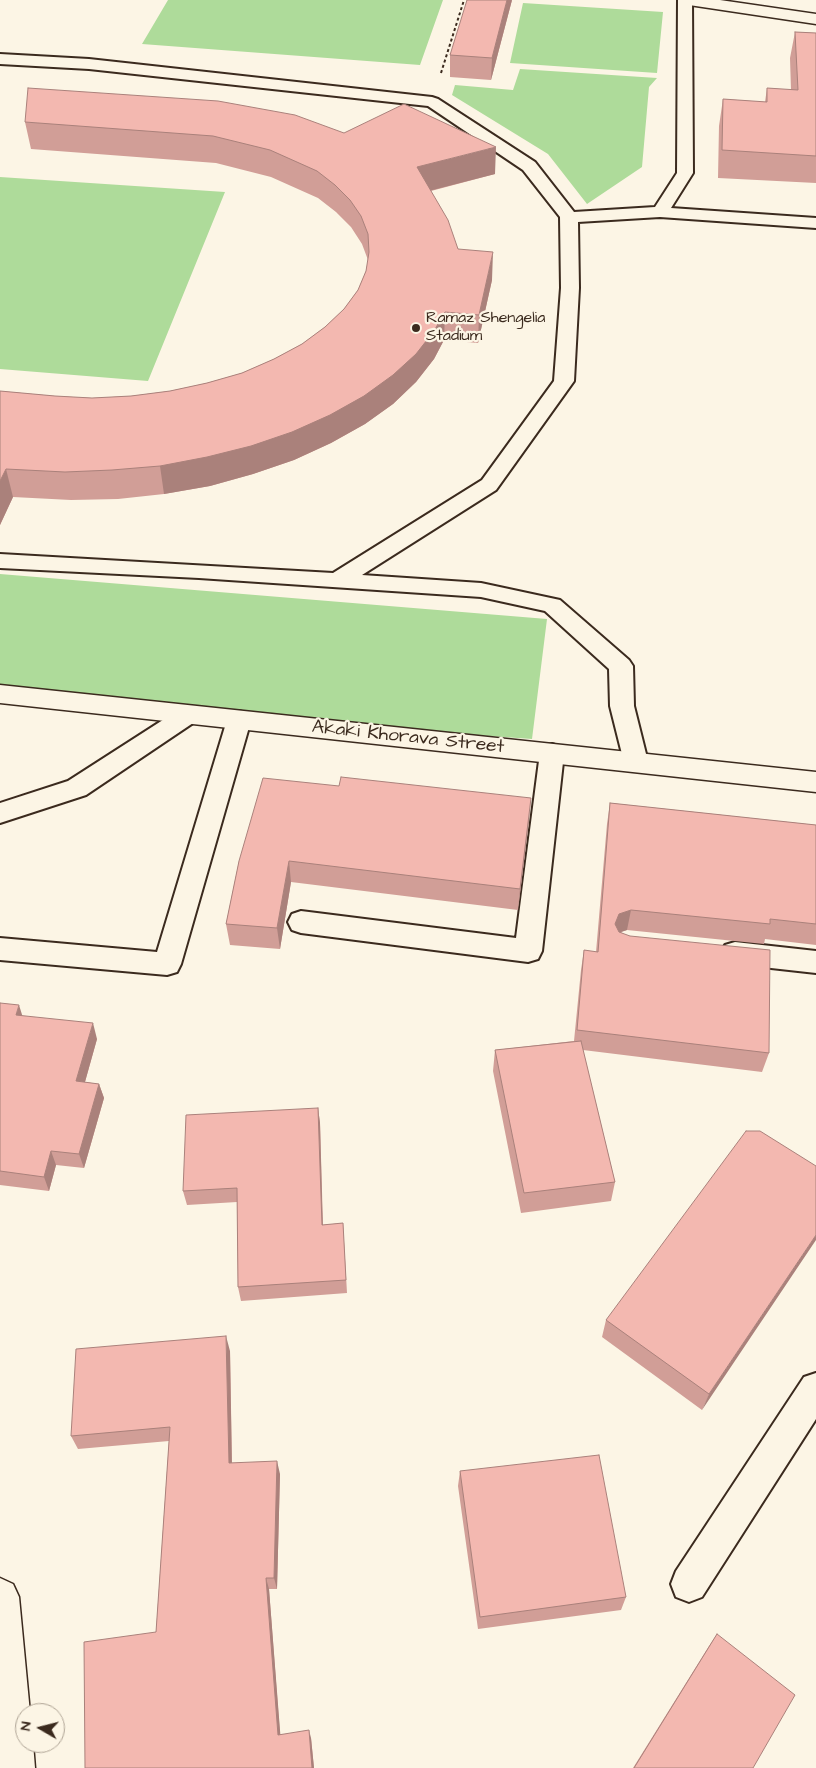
<!DOCTYPE html>
<style>
body{margin:0}
#map{position:relative;width:816px;height:1768px;overflow:hidden;background:#fcf5e5;font-family:"Architects Daughter",sans-serif}
canvas{display:block}
.north{position:absolute;left:15px;top:1703px;width:50px;height:50px;box-sizing:border-box;background:#fcf5e5;border:1px solid #afa495;border-radius:50%;rotate:278deg;font-size:14px;font-weight:700;line-height:20px;text-align:center;color:#3b2a1e}
.north::after{content:'';display:block;margin:auto;width:18px;height:22px;background:#3b2a1e;clip-path:polygon(50% 0,100% 100%,50% 72%,0 100%)}
</style>
<div id="map">
<canvas width="816" height="1768"></canvas>
<div class="north">N</div>
</div>
<script>
const context = document.querySelector('canvas').getContext('2d');
context.lineJoin = 'round';
function fill(path, color) {
  context.fillStyle = color;
  context.fill(path, 'evenodd');
}
function shape(rows) {
  const path = new Path2D();
  for (const r of rows) {
    path.moveTo(r[0], r[1]);
    for (let i = 2; i < r.length; i += 2) path.lineTo(r[i], r[i + 1]);
  }
  return path;
}
function stroke(path, color, width, dash) {
  context.strokeStyle = color;
  context.lineWidth = width;
  context.lineCap = dash ? 'butt' : 'round';
  context.setLineDash(dash || []);
  context.stroke(path);
}
function label(font, color, halo, rows, align = 'center') {
  context.font = font + ' "Architects Daughter",sans-serif';
  context.lineWidth = 4.5;
  context.setLineDash([]);
  context.textBaseline = 'middle';
  context.strokeStyle = halo;
  context.fillStyle = color;
  for (const [text, x, y, turn = 0] of rows) {
    context.save();
    context.translate(x, y);
    context.rotate((+turn || 0) * Math.PI / 180);
    context.textAlign = isNaN(turn) ? turn : align;
    if (halo) context.strokeText(text, 0, 0);
    context.fillText(text, 0, 0);
    context.restore();
  }
}
const green = shape([
 [168,0,443,0,420,65,142,44],
 [523,3,663,12,657,73,510,63],
 [520,69,657,78,649,87,642,167,587,204,548,154,452,95,455,85,513,90],
 [0,177,225,192,148,381,0,369],
 [0,574,547,619,532,739,188,715,0,694]
]);
const path = shape([
 [441,73,464,0]
]);
const lane = shape([
 [678,0,692,0,693,173,671,208,816,218,816,228,660,217,578,222,579,288,574,381,496,490,362,575,481,583,560,600,629,660,633,666,634,706,648,762,645,768,636,771,627,768,624,762,610,706,609,669,545,611,481,597,199,578,0,568,0,554,333,573,482,480,554,381,561,288,560,217,523,170,428,106,89,69,0,64,0,54,89,59,432,97,438,99,535,162,574,212,655,207,677,173,678,0],
 [188,706,196,709,200,715,196,721,86,795,0,823,0,803,68,781,180,709,188,706],
 [239,711,248,714,251,720,181,964,177,972,167,975,0,960,0,938,157,952,227,720,230,714,239,711],
 [552,744,561,747,564,753,542,951,538,959,528,962,301,933,292,930,288,922,292,914,301,911,516,938,540,753,543,747,552,744],
 [735,942,816,951,816,973,735,964,725,961,721,953,725,945,735,942],
 [816,1373,816,1419,702,1597,689,1602,676,1597,671,1584,676,1571,804,1377,816,1373]
]);
const street = shape([
 [681,0,720,0,816,14,816,24,689,5,684,3,681,0],
 [0,1578,13,1584,19,1597,30,1713,25,1713,25,1743,33,1743,35,1768,0,1768,0,1578]
]);
const secondary = shape([
 [0,685,816,772,816,792,0,703,0,685]
]);
const wall = shape([
 [512,0,491,80,450,77,450,55],
 [795,32,816,33,816,183,718,178,719,126,723,99,765,102,767,88,791,90,790,58],
 [25,122,344,133,495,174,431,191,458,249,492,280,478,343,444,340,434,359,416,382,393,404,365,424,331,443,294,460,253,474,210,486,164,494,118,499,71,500,13,497,0,525,0,391,55,396,92,398,131,396,170,391,207,383,242,373,274,359,302,344,325,327,344,309,358,290,366,271,368,260,362,244,351,227,336,212,318,198,271,177,216,163,31,149],
 [610,803,816,825,816,945,765,939,764,944,627,930,621,932,769,1053,762,1072,583,1050,615,1182,611,1201,521,1213,493,1071,495,1050,574,1041,581,970,584,950,596,952,607,824],
 [529,820,518,910,291,882,280,949,230,945,226,924,239,861],
 [0,1003,22,1016,97,1039,85,1082,99,1084,104,1098,84,1168,56,1165,49,1191,0,1185],
 [318,1108,320,1123,323,1225,343,1223,347,1293,241,1301,238,1287,237,1202,187,1205,183,1191],
 [816,1166,702,1410,602,1337,606,1320],
 [230,1351,232,1463,280,1474,277,1589,269,1589,280,1734,311,1738,314,1768,85,1768,156,1632,169,1441,78,1449,71,1436],
 [460,1471,626,1597,621,1610,478,1629,458,1486],
 [717,1634,753,1768,633,1768,709,1646]
]);
const shadedWall = shape([
 [507,0,512,0,491,80,492,58],
 [496,147,495,174,417,194,417,167],
 [493,252,492,280,478,343,479,315],
 [445,312,444,340,434,359,416,382,393,404,365,424,331,443,294,460,253,474,210,486,164,494,160,466],
 [6,469,13,497,0,525,0,481],
 [531,798,529,820,518,910,520,889],
 [289,861,291,882,280,949,277,928],
 [631,910,627,930,615,934,615,924,619,914],
 [19,1005,24,1021,16,1015],
 [93,1023,97,1039,81,1096,76,1081],
 [99,1084,104,1098,84,1168,79,1154],
 [318,1108,320,1123,323,1239,322,1225],
 [51,1151,56,1165,49,1191,44,1177],
 [816,1235,816,1240,702,1410,709,1394],
 [226,1336,230,1351,232,1476,229,1463],
 [277,1461,280,1474,277,1589,274,1578],
 [266,1578,269,1589,281,1743,278,1735],
 [309,1730,311,1738,314,1768,312,1768]
]);
const building = shape([
 [467,0,507,0,492,58,450,55,467,0],
 [795,32,816,33,816,156,722,150,723,99,767,102,767,88,798,90,795,32],
 [28,88,218,101,295,115,344,133,404,104,496,147,417,167,448,220,458,249,493,252,479,315,445,312,434,331,416,354,393,375,364,396,330,415,292,432,251,446,207,457,160,466,112,470,65,472,6,469,0,481,0,391,55,396,92,398,131,396,170,391,207,383,242,373,274,359,302,344,325,327,344,309,358,290,366,271,369,252,368,234,361,216,350,200,335,185,317,171,270,150,213,136,25,122,28,88],
 [341,777,531,798,520,889,289,861,277,928,226,924,239,861,263,778,339,786,341,777],
 [610,803,816,825,816,924,770,919,770,924,631,910,619,914,615,924,619,932,630,936,770,950,769,1053,577,1030,584,950,598,952,610,803],
 [0,1003,19,1005,16,1015,93,1023,76,1081,99,1084,79,1154,51,1151,44,1177,0,1171,0,1003],
 [581,1041,615,1182,524,1193,495,1050,581,1041],
 [318,1108,322,1225,343,1223,346,1280,238,1287,237,1188,183,1191,186,1115,318,1108],
 [746,1131,760,1131,816,1166,816,1235,709,1394,606,1320,746,1131],
 [226,1336,229,1463,277,1461,274,1578,266,1578,278,1735,309,1730,312,1768,85,1768,84,1642,156,1632,170,1427,71,1436,76,1349,226,1336],
 [599,1455,626,1597,480,1617,460,1471,599,1455],
 [717,1634,795,1695,753,1768,634,1768,717,1634]
]);
const markers = [
 [416,328,5,"#3b2a1e"]
];
const farPoinames = [
 ["Ramaz Shengelia",426,319],
 ["Stadium",426,337]
];
const streetNames = [
 ["Akaki Khorava Street",408,738,6]
];
fill(green, '#aedb9a');
stroke(lane, '#3b2a1e', 4);
stroke(street, '#3b2a1e', 3);
stroke(secondary, '#3b2a1e', 3);
stroke(path, '#3b2a1e', 2, [3, 2.5]);
fill(lane, '#fcf5e5');
fill(street, '#fcf5e5');
fill(secondary, '#fcf5e5');
fill(wall, '#d19e97');
fill(shadedWall, '#aa817b');
fill(building, '#f3b8b0');
stroke(building, '#aa817b', 1);
for (const [x, y, r, color] of markers) {
  const dot = new Path2D();
  dot.arc(x, y, r, 0, 2 * Math.PI);
  context.fillStyle = color;
  context.fill(dot);
  stroke(dot, '#fcf5e5', 2);
}
label('16px', '#3b2a1e', '#fcf5e5', farPoinames, 'left');
label('19px', '#3b2a1e', '#fcf5e5', streetNames);
</script>
